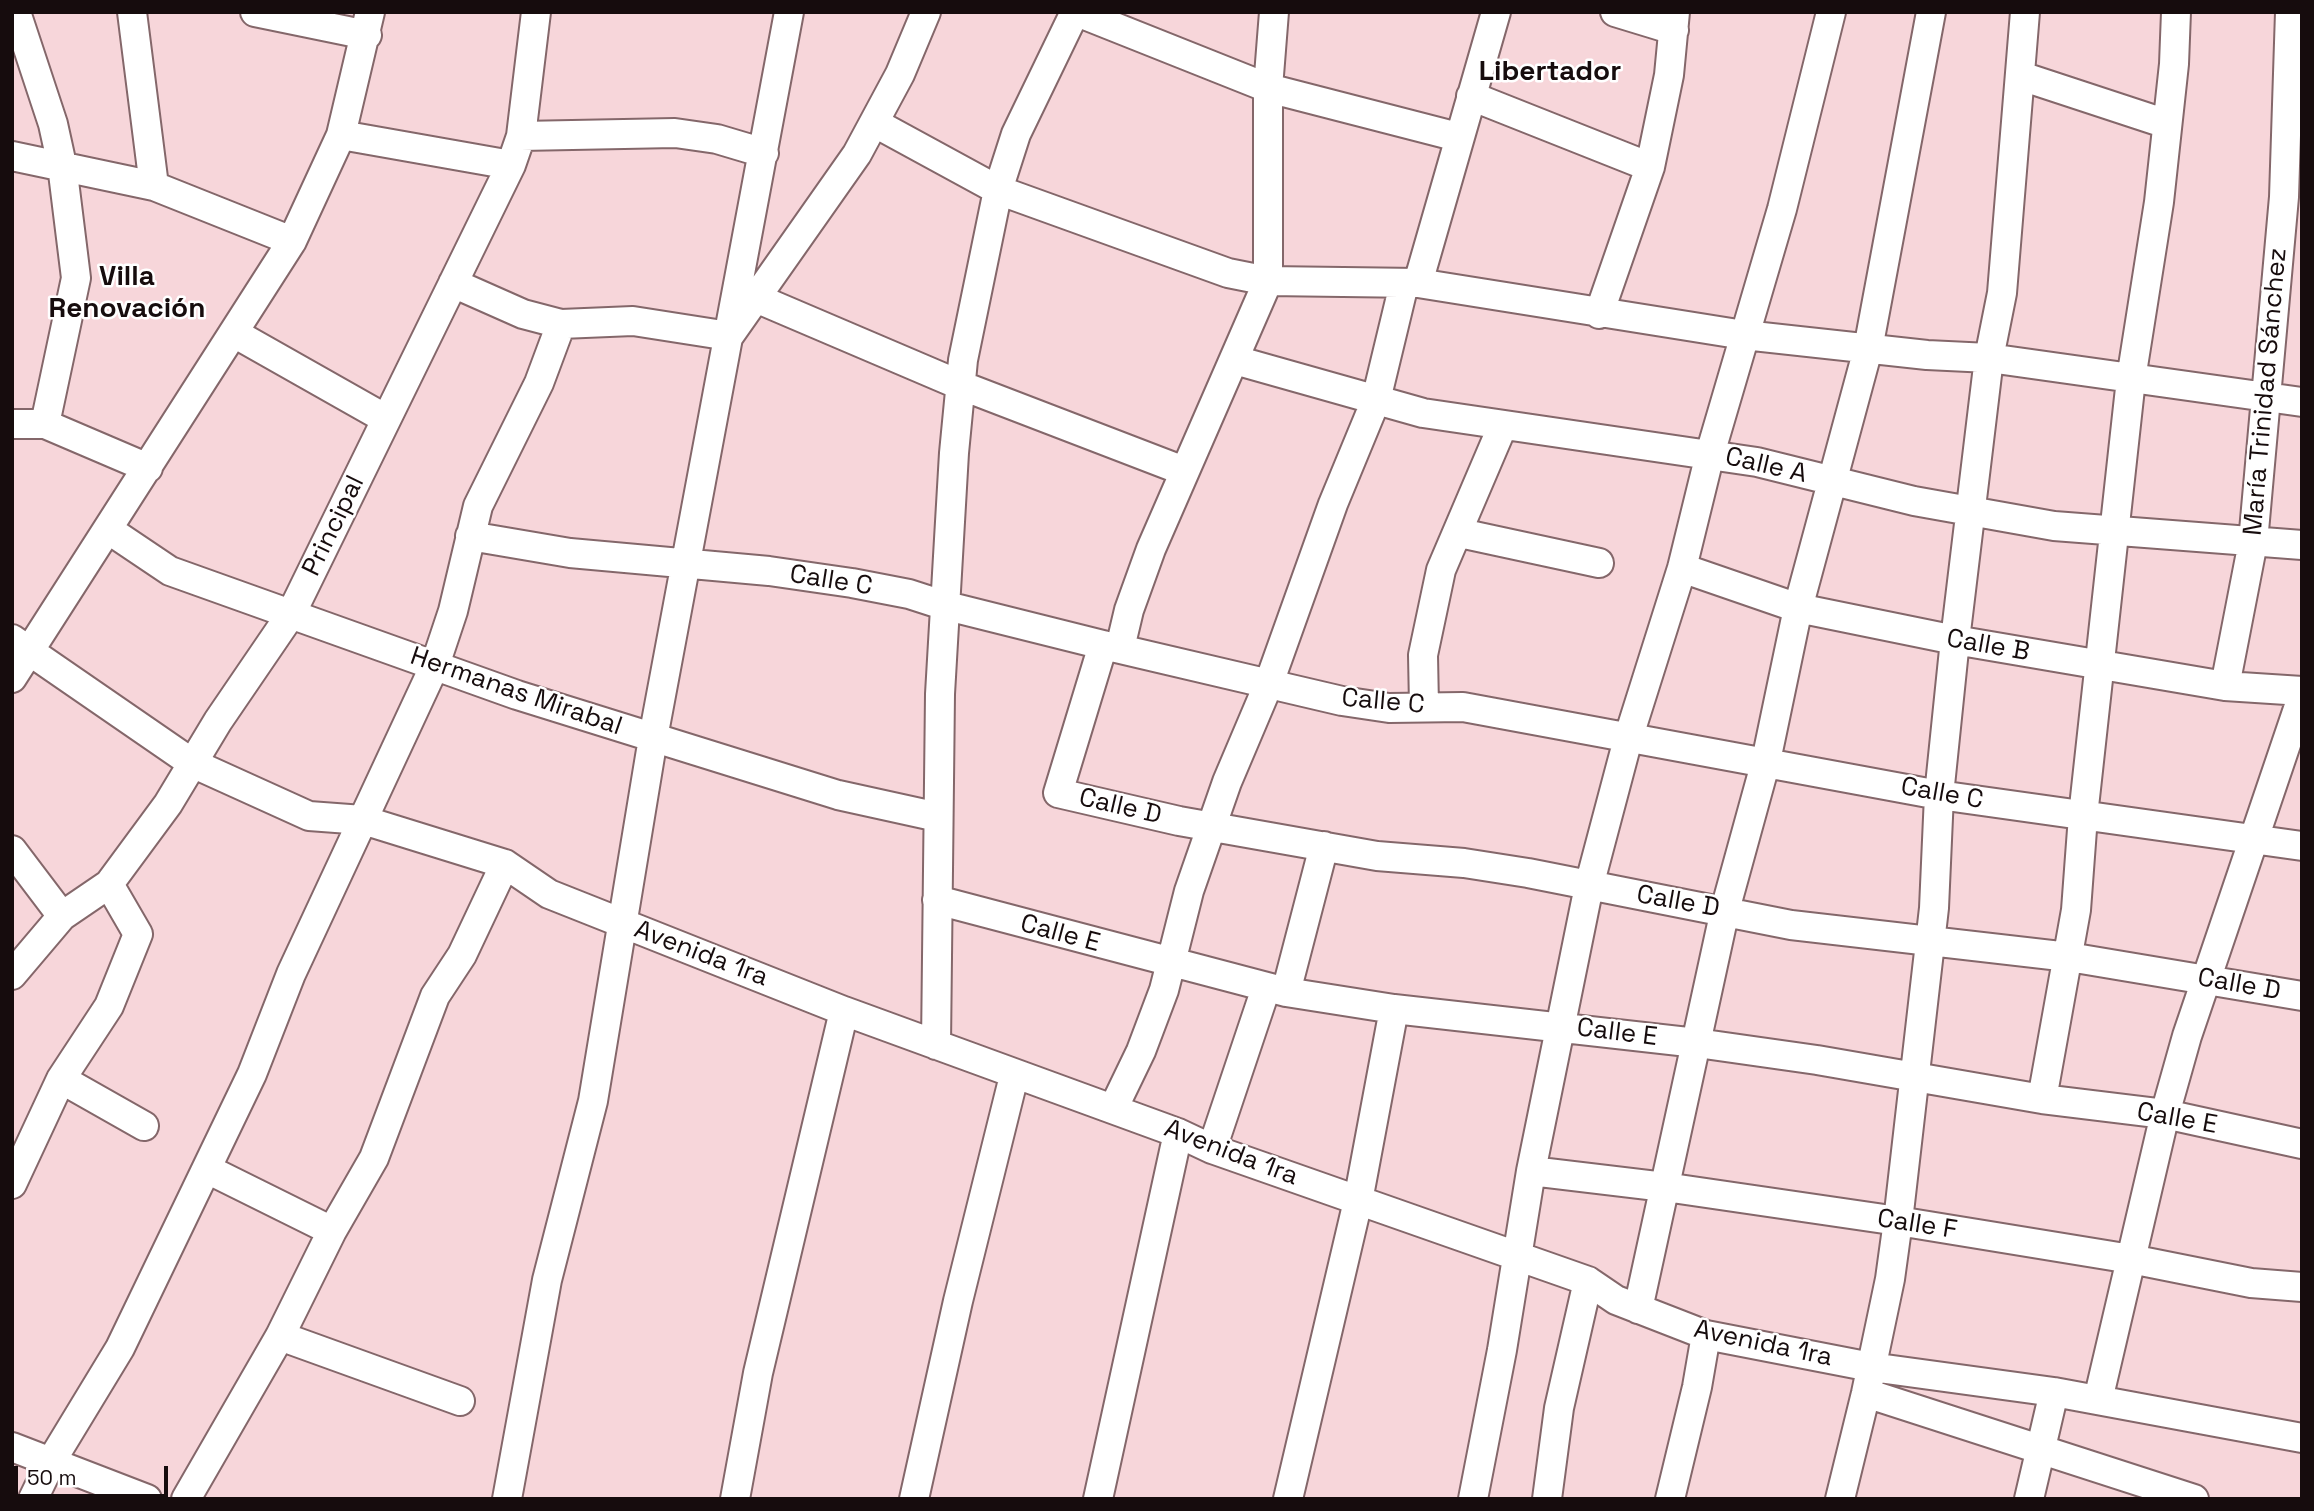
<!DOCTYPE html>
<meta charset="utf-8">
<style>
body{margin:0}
#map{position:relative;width:2314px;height:1511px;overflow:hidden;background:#f7d6da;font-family:"Space Grotesk",sans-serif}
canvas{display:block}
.frame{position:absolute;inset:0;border:14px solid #160c0d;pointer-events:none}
.scale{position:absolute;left:14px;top:1466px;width:154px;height:32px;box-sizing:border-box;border:4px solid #160c0d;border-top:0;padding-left:9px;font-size:21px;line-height:24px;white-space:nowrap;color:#160c0d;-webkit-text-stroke:5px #fff;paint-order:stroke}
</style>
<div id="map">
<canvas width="2314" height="1511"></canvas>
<div class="frame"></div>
<div class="scale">50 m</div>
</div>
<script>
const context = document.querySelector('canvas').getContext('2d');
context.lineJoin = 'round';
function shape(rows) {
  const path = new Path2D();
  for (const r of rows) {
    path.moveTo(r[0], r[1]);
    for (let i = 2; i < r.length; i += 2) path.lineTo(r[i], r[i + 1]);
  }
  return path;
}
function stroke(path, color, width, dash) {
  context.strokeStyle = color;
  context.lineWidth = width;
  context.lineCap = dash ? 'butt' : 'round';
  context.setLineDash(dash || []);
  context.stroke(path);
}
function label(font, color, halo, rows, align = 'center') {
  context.font = font + ' "Space Grotesk",sans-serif';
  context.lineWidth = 5;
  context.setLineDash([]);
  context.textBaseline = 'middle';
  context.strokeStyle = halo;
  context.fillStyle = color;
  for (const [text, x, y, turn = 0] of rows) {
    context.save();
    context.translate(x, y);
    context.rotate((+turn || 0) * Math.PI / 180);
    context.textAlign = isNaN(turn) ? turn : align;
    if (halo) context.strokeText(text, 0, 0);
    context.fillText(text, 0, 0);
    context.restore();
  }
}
const minor = shape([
 [16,12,53,124,62,165,76,278,45,424],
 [132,12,154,186],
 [255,12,367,35],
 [1077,12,1268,88,1458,137],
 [1615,12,1674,30],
 [2021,76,2167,124],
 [1471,96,1650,167],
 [875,123,998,190,1228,273,1268,281,1418,283,1744,335,1927,355,1989,358,2302,402],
 [341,135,511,165],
 [521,136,675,133,717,139,764,153],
 [12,156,154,186,292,241],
 [453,283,523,314,561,324,633,321,729,336,857,154,900,74,926,12],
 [1418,283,1496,12],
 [756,298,960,385,1184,471],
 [1599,314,1650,167,1669,75,1675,12],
 [234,333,386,419],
 [1235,360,1423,413,1757,462,1914,501,2054,526,2302,545],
 [12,424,45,424,148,468],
 [109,530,170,571,517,695,838,795,938,817],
 [1460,533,1599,563],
 [470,536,570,553,769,571,852,583,909,594,943,605,1103,645,1342,701,1389,708,1463,707,1939,795,2302,846],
 [1682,568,1798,608,1955,640,2225,686,2302,691],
 [12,639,192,763,309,816,363,820,505,864,549,894,844,1011,1178,1133,1212,1149,1588,1281,1616,1300,1706,1335,1871,1367,2054,1392,2302,1438],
 [1103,645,1058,793,1179,821,1377,856,1464,863,1528,873,1791,925,2069,957,2302,996],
 [1120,648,1129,610,1151,549,1268,281,1268,88,1274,12],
 [12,678,292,241,341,135,370,12],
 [2225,686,2253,542,2284,197,2290,12],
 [1424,706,1423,655,1441,570,1503,425],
 [12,850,62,916],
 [937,900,1286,992,1394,1009,1697,1043,1817,1060,2042,1099,2165,1114,2302,1144],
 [12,975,62,916,109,884,168,804,218,721,291,614,511,165,521,136,536,12],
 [1286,992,1324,846],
 [936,1045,940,694,954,453,963,360,998,190,1016,134,1075,12],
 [61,1079,144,1126],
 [2042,1099,2076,910,2083,816,2131,379,2159,202,2174,64,2176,12],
 [1113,1109,1141,1051,1164,990,1189,891,1227,782,1269,683,1333,504,1376,400,1404,284],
 [1212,1149,1266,988],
 [207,1169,332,1231],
 [1531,1171,1665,1187,1898,1221,2131,1259,2251,1283,2302,1287],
 [12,1184,61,1079,109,1006,138,934,109,884],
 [1638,1309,1725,910,1766,761,1798,608,1868,349,1931,12],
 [280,1336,460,1401],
 [1866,1393,2194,1499],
 [2098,1400,2165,1114,2187,1036,2302,697],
 [12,1447,147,1499],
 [33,1499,52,1460,120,1348,252,1074,291,974,435,665,453,611,478,506,539,383,561,324],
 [186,1499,280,1336,332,1231,374,1158,435,996,462,955,505,864],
 [507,1499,547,1280,593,1101,653,738,789,12],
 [735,1499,758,1373,844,1011],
 [914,1499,958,1301,1014,1076],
 [1098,1499,1178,1133],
 [1288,1499,1358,1201,1394,1009],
 [1473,1499,1502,1350,1531,1171,1589,886,1628,739,1682,568,1710,454,1782,209,1831,12],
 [1547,1499,1559,1408,1588,1281],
 [1670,1499,1697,1387,1706,1335],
 [1840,1499,1866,1393,1890,1279,1898,1221,1934,908,1939,795,1955,640,1989,358,2002,293,2025,12],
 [2029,1499,2054,1392]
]);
const streetNames = [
 ["María Trinidad Sánchez",2266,392,-85],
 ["Calle A",1766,466,13],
 ["Principal",334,526,-64],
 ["Calle C",831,581,9],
 ["Calle B",1988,646,10],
 ["Hermanas Mirabal",516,692,19],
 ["Calle C",1383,702,5],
 ["Calle C",1942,794,10],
 ["Calle D",1120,807,13],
 ["Calle D",1678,902,10],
 ["Calle E",1060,934,15],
 ["Avenida 1ra",701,954,21],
 ["Calle D",2239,985,10],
 ["Calle E",1617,1033,7],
 ["Calle E",2177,1119,10],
 ["Avenida 1ra",1231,1153,21],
 ["Calle F",1917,1225,9],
 ["Avenida 1ra",1763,1344,12]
];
const neighbourhoodNames = [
 ["Libertador",1550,72],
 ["Villa",127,277],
 ["Renovación",127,309]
];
stroke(minor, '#84676a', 32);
stroke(minor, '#fff', 28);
label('26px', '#160c0d', '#fff', streetNames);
label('bold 28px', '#160c0d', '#fff', neighbourhoodNames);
</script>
